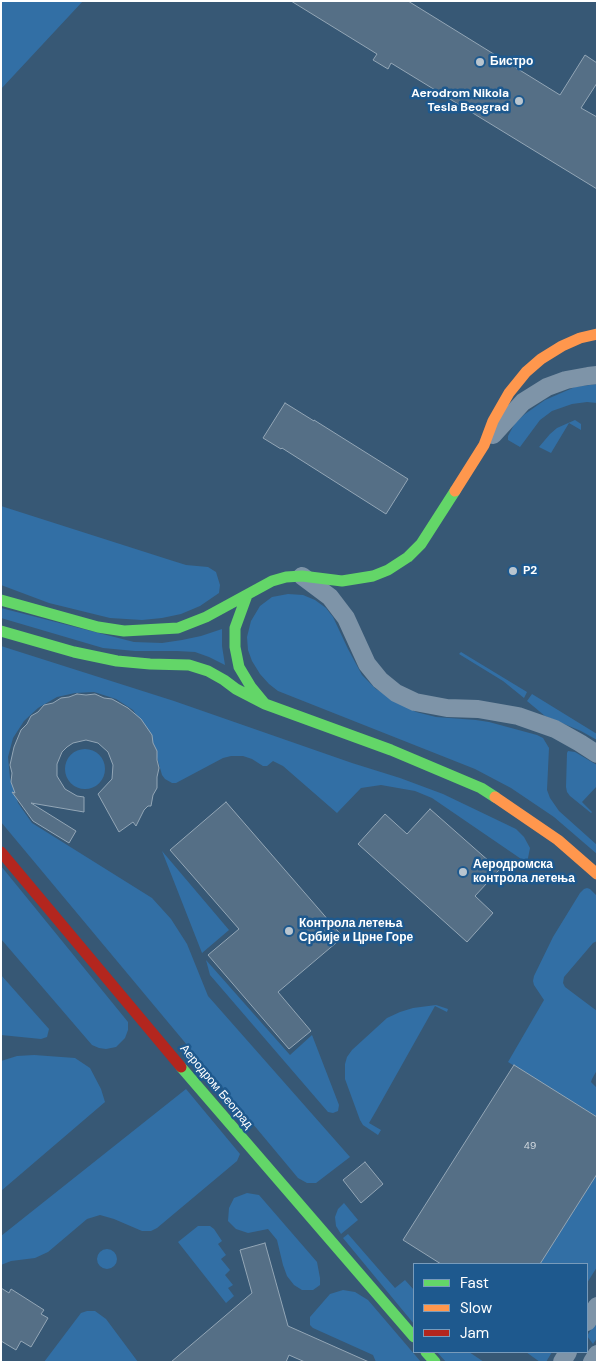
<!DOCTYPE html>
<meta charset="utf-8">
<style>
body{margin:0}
#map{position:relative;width:598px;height:1363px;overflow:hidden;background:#375875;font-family:"DM Sans",sans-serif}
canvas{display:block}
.frame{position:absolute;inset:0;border:2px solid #fff;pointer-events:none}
.legend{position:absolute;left:413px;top:1263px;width:175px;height:90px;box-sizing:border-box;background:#1e598e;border:1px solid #789bbb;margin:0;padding:6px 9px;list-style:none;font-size:15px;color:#fff}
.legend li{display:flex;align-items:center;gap:10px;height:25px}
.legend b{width:25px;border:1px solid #789bbb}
</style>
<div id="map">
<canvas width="598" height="1363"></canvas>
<div class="frame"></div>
<ul class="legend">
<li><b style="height:6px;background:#63d668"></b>Fast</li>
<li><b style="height:6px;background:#ff974d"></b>Slow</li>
<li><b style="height:6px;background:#b3261e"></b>Jam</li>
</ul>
</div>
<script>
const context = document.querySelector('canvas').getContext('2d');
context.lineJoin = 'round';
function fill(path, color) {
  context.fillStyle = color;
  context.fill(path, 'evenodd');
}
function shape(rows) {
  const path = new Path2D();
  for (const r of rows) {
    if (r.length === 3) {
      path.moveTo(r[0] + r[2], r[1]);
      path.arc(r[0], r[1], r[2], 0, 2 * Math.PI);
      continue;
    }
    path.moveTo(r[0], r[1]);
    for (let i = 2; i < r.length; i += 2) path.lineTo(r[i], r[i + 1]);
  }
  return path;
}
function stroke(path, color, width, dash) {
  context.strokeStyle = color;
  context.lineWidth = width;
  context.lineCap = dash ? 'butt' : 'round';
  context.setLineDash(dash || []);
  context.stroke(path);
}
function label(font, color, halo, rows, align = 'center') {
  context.font = font + ' "DM Sans",sans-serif';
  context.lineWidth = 5;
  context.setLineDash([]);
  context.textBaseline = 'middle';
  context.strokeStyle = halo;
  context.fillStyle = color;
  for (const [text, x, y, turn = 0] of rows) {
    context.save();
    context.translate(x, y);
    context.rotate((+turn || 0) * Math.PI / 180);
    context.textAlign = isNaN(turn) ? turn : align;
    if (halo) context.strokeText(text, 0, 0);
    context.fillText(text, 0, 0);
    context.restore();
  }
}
const green = shape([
 [1,1,83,1,1,89],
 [597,384,597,403,587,402,572,404,552,411,540,420,520,447,508,440,508,436,515,423,525,414,545,400,575,387],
 [575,420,581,424,581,430,569,423,551,453,539,447,550,434,557,428],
 [1,506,170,560,186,565,208,567,216,572,220,585,219,593,200,606,181,614,162,618,142,620,110,618,49,603,1,585],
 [288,594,303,595,315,600,326,608,333,617,348,649,362,675,376,689,416,712,436,717,476,720,489,722,537,735,543,738,549,748,547,790,550,798,559,811,597,845,597,854,554,817,511,788,475,769,278,691,269,684,260,674,252,661,248,650,247,637,251,621,260,606,272,597],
 [1,608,134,642,162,643,182,640,201,636,222,629,222,646,225,665,209,657,195,652,177,651,135,651,103,648,1,618],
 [1,646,174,701,352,763,400,778,443,794,516,829,524,837,530,848,527,863,432,798,415,791,381,785,361,788,337,813,283,766,273,761,267,766,263,766,252,759,243,756,231,756,223,758,176,783,172,783,165,779,162,775,153,743,145,728,133,710,116,699,94,692,75,693,57,697,38,708,24,721,13,738,8,757,10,778,18,803,32,823,152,898,171,919,187,944,208,996,350,1157,316,1183,307,1183,298,1178,1,822],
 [461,652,527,692,524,698,503,681,459,654],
 [532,694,597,734,597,740,581,731,545,716,527,701],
 [85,769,20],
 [568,751,575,752,597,765,597,786,582,802,592,812,591,813,570,796,567,792,566,787,567,753],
 [162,851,229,930,202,953],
 [1,866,128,1022,128,1030,125,1038,116,1047,106,1049,99,1048,92,1045,1,939],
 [587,888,590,889,597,896,597,941,593,943,564,977,563,983,565,987,597,1011,597,1070,592,1079,591,1082,597,1088,597,1117,508,1062,544,1000,534,985,533,981,534,976,553,937,580,893,584,889],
 [206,960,290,1055,312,1035,339,1105,338,1111,333,1113,328,1112,210,975],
 [1,975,49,1029,47,1037,41,1039,1,1035],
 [436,1005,448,1009,447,1012,435,1006,376,1111,369,1123,381,1130,378,1135,363,1125,360,1120,345,1079,345,1064,347,1057,352,1050,387,1018,400,1012,413,1008],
 [34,1055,75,1058,90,1068,101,1089,105,1102,1,1191,1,1061,17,1056],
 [186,1089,240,1154,237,1161,157,1228,151,1231,142,1231,114,1219,100,1215,87,1219,48,1252,35,1258,11,1261,1,1265,1,1236],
 [597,1174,597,1267,587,1283,587,1264,540,1264],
 [247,1193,259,1195,317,1262,320,1278,320,1285,313,1290,302,1290,294,1285,287,1276,283,1265,277,1240,268,1229,248,1233,236,1229,228,1221,229,1208,234,1198],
 [344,1203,358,1220,341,1234,336,1226,335,1217,338,1209],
 [198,1226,210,1226,214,1229,222,1241,218,1244,226,1255,221,1259,230,1270,225,1275,233,1285,228,1288,234,1296,226,1303,178,1242],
 [348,1234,395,1288,405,1280,414,1290,414,1324,343,1238],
 [107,1259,10],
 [343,1290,355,1292,368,1300,421,1362,376,1362,373,1355,313,1328,310,1325,310,1317,330,1294],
 [87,1311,95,1311,106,1319,138,1362,44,1362,81,1313],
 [597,1320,597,1338,593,1344,587,1336],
 [437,1352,469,1352,484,1362,446,1362],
 [526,1352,552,1352,546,1362,540,1362]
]);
const building = shape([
 [291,1,408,1,560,95,585,55,597,63,597,83,581,108,597,117,597,189,391,63,388,69,373,60,377,54,291,1],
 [285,403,314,421,314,420,408,479,386,514,282,448,281,449,263,438,285,403],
 [77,694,86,695,95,694,104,698,112,699,128,708,141,719,152,735,153,743,157,751,157,760,159,768,157,777,157,788,153,795,151,806,148,806,144,810,136,826,133,822,119,832,98,794,112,779,113,765,108,752,98,743,86,740,73,743,67,747,62,752,57,764,57,776,65,789,77,796,84,797,84,812,31,803,76,831,69,843,33,821,12,792,15,793,11,782,12,773,10,765,14,747,21,730,27,724,31,716,38,712,44,705,53,703,61,698,69,697,77,694],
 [226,802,343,937,278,992,311,1031,289,1049,208,955,239,929,170,850,226,802],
 [430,809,499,870,475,896,493,913,467,942,358,844,385,814,407,834,430,809],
 [514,1065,597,1117,597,1174,540,1264,441,1264,403,1240,514,1065],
 [365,1162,383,1184,361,1203,343,1180,365,1162],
 [265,1243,288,1326,369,1362,305,1362,289,1355,286,1362,171,1362,252,1293,240,1250,265,1243],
 [1,1288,9,1293,11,1289,44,1310,41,1314,48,1318,31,1347,21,1341,16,1350,1,1341,1,1288]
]);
const street = shape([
 [493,435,523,402,547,387,566,380,588,376,597,375],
 [302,576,330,597,346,618,367,664,380,680,396,693,415,702,447,708,478,709,518,716,555,729,580,743,597,754],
 [587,1322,597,1306],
 [562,1362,568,1352],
 [592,1362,597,1354]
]);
const fast = shape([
 [247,595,235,628,235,647,239,667,251,687,265,704,391,750,481,788,495,797],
 [1,600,98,627],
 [98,627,124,631,178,628,206,617,272,581,286,577,302,576,342,581,373,576,388,570,408,557,421,544,455,491],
 [1,631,74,652,117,661,150,664,189,665,208,671,224,680,236,689,265,704],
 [181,1067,414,1337],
 [426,1352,435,1362]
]);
const slow = shape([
 [455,491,484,445,493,421,509,393,526,372,541,359,562,346,580,338,597,334],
 [495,797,558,840,597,874]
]);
const jam = shape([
 [1,852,181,1067]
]);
const markers = [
 [480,62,5,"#b9c5cf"],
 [519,101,5,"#b9c5cf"],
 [513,571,5,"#b9c5cf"],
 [463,872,5,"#b9c5cf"],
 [289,931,5,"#b9c5cf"]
];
const numberNames = [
 ["49",530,1146]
];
const poiNames = [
 ["Бистро",490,62],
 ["Aerodrom Nikola",509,94,"right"],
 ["Tesla Beograd",509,108,"right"],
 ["P2",523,571],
 ["Аеродромска",473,865],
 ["контрола летења",473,879],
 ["Контрола летења",299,924],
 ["Србије и Црне Горе",299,938]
];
const streetNames = [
 ["Аеродром Београд",216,1087,50]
];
fill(green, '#326fa5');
fill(building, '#556f86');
stroke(building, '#93a6b6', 1);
stroke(street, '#7e94a8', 18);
stroke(fast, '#63d668', 11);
stroke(slow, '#ff974d', 11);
stroke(jam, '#b3261e', 11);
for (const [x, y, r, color] of markers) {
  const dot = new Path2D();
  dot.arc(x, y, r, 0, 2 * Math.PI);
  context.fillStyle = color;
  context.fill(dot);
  stroke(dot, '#1e598e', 2);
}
label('10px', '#d4dbe1', null, numberNames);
label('bold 12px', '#fff', '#1e598e', poiNames, 'left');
label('12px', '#fff', '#1e598e', streetNames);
</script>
